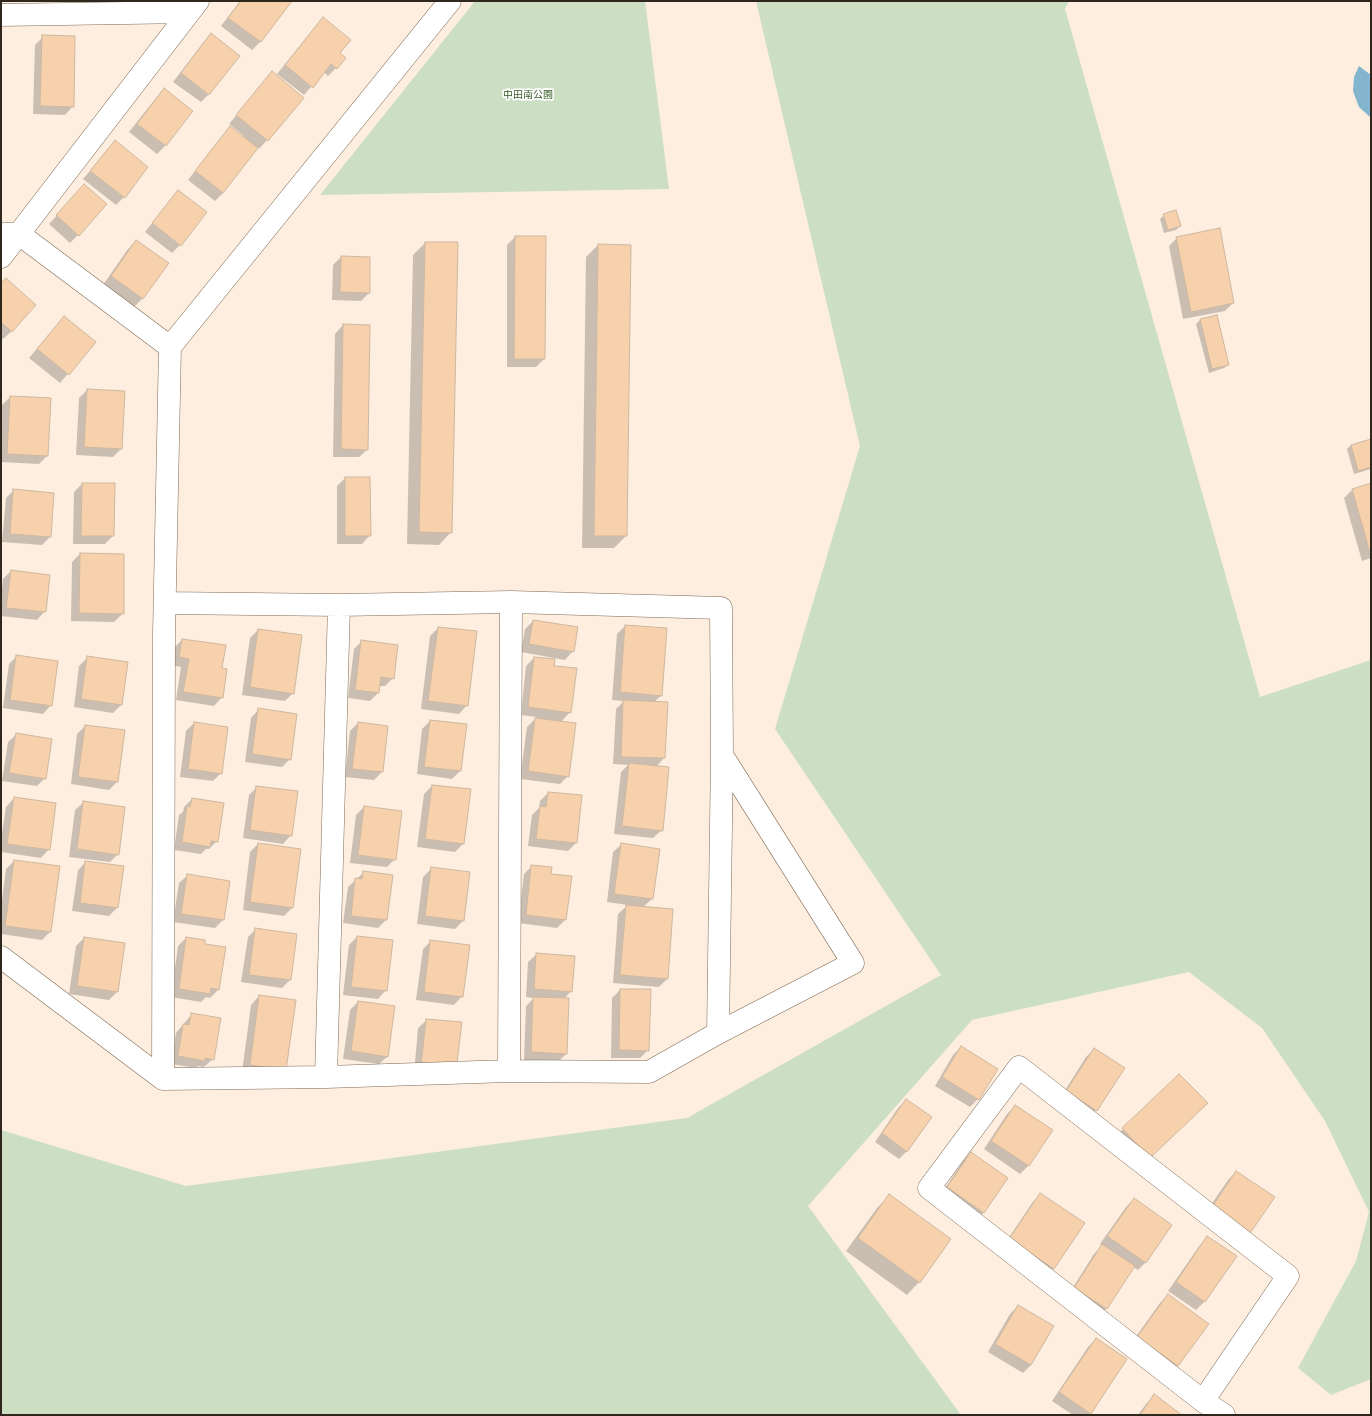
<!DOCTYPE html>
<meta charset="utf-8">
<style>
body{margin:0}
#map{position:relative;width:1372px;height:1416px;overflow:hidden;background:#fdeedf;font-family:"Nunito Sans",sans-serif}
canvas{display:block}
.frame{position:absolute;inset:0;border:2px solid #2f261d;pointer-events:none}
</style>
<div id="map">
<canvas width="1372" height="1416"></canvas>
<div class="frame"></div>
</div>
<script>
const context = document.querySelector('canvas').getContext('2d');
context.lineJoin = 'round';
function fill(path, color) {
  context.fillStyle = color;
  context.fill(path, 'evenodd');
}
function shape(rows) {
  const path = new Path2D();
  for (const r of rows) {
    path.moveTo(r[0], r[1]);
    for (let i = 2; i < r.length; i += 2) path.lineTo(r[i], r[i + 1]);
  }
  return path;
}
function stroke(path, color, width, dash) {
  context.strokeStyle = color;
  context.lineWidth = width;
  context.lineCap = dash ? 'butt' : 'round';
  context.setLineDash(dash || []);
  context.stroke(path);
}
function label(font, color, halo, rows, align = 'center') {
  context.font = font + ' "Nunito Sans","Noto Sans JP",sans-serif';
  context.lineWidth = 3.5;
  context.setLineDash([]);
  context.textBaseline = 'middle';
  context.strokeStyle = halo;
  context.fillStyle = color;
  for (const [text, x, y, turn = 0] of rows) {
    context.save();
    context.translate(x, y);
    context.rotate((+turn || 0) * Math.PI / 180);
    context.textAlign = isNaN(turn) ? turn : align;
    if (halo) context.strokeText(text, 0, 0);
    context.fillText(text, 0, 0);
    context.restore();
  }
}
const green = shape([
 [475,1,645,1,669,189,320,195],
 [756,1,1069,1,1065,9,1260,697,1371,660,1371,1379,1331,1395,1298,1368,1356,1261,1369,1212,1325,1121,1262,1028,1189,972,972,1020,808,1206,961,1415,1,1415,1,1130,186,1186,687,1118,941,975,775,729,860,446]
]);
const water = shape([
 [1359,66,1371,75,1371,118,1359,107,1353,91,1354,77]
]);
const shadow = shape([
 [240,1,291,1,260,42,252,50,221,26],
 [323,19,339,54,336,68,328,76,324,72,304,95,277,74,315,27],
 [211,35,209,94,201,102,173,82,203,43],
 [43,37,73,106,65,115,33,114,35,45],
 [272,73,302,98,267,140,259,149,258,147,223,193,215,201,188,180,222,136,242,137,243,135,229,124],
 [164,90,192,111,165,146,157,154,129,132,156,98],
 [115,142,124,197,116,205,83,179],
 [84,185,78,235,70,243,49,224],
 [179,191,180,245,172,253,145,232,171,199],
 [1164,215,1180,226,1176,230,1164,233,1160,219],
 [515,237,544,359,536,367,507,367,507,245],
 [1177,238,1233,303,1225,311,1183,319,1169,246],
 [136,241,168,263,142,299,134,307,103,285,128,249],
 [425,243,451,532,439,545,407,544,413,255],
 [598,245,626,536,614,548,582,548,586,257],
 [341,257,369,293,361,301,332,300,333,265],
 [1,284,12,331,3,339,1,337],
 [64,317,95,342,60,383,29,358],
 [1200,320,1228,365,1224,368,1209,373,1196,324],
 [343,325,368,449,359,457,333,457,335,334],
 [87,390,121,449,113,457,76,455,79,398],
 [10,397,50,399,47,456,39,464,1,462,2,405],
 [1371,440,1371,469,1354,474,1347,449,1351,445],
 [345,478,370,535,362,544,337,544,337,486],
 [82,484,114,484,113,536,105,544,73,544,74,492],
 [1371,484,1371,558,1362,561,1344,498,1352,490],
 [14,490,50,537,42,545,2,542,6,498],
 [80,554,123,613,114,622,71,621,72,562],
 [11,571,45,611,37,620,1,616,1,597,3,579],
 [533,621,573,651,565,660,521,652,525,629],
 [625,626,666,629,662,695,654,702,664,758,656,767,662,830,653,838,614,834,621,772,628,765,613,764,616,709,624,701,612,700,617,634],
 [438,628,467,705,459,714,421,709,430,636],
 [258,630,293,693,285,701,242,695,250,638],
 [182,640,224,646,221,669,222,697,214,706,176,700,181,667,171,665,174,648],
 [362,641,393,678,385,686,379,686,378,693,370,701,348,698,354,649],
 [17,656,51,705,43,714,3,708,9,664],
 [88,657,121,705,113,713,74,707,79,666],
 [534,658,553,667,570,712,561,722,568,776,560,784,520,779,527,727,537,717,521,715,526,666],
 [259,709,290,759,282,767,245,762,251,718],
 [430,721,460,771,452,779,417,774,422,729],
 [194,723,221,773,213,781,180,777,186,731],
 [358,723,387,727,382,772,374,780,345,777,350,731],
 [85,726,117,782,109,790,71,784,77,734],
 [17,734,45,778,37,786,2,781,8,742],
 [432,786,463,844,455,852,417,847,424,794],
 [257,787,291,835,283,844,243,838,249,795],
 [548,793,581,796,576,843,568,851,528,846,532,815,539,808,540,801],
 [14,798,49,849,41,858,1,852,1,840,6,807],
 [192,799,217,841,209,849,206,849,201,854,174,850,179,815,183,812,184,807],
 [84,802,118,854,110,862,69,857,75,810],
 [364,807,395,859,387,867,350,863,356,815],
 [258,844,292,908,284,916,243,910,250,852],
 [622,844,652,899,643,907,667,979,659,987,613,983,618,914,628,905,607,902,613,852],
 [14,861,50,932,42,940,1,934,1,908,6,869],
 [86,862,117,908,109,916,72,911,78,870],
 [532,866,550,875,571,877,565,920,557,928,518,923,524,874],
 [431,869,463,921,455,929,417,924,423,877],
 [363,873,386,920,378,928,343,923,348,887],
 [188,875,223,920,215,928,173,922,179,883],
 [256,929,296,935,290,980,282,988,241,982,248,937],
 [357,937,386,990,378,999,343,995,349,945],
 [84,938,117,992,109,1000,69,994,76,946],
 [186,938,219,989,210,998,206,997,201,1002,171,997,178,946],
 [431,941,462,996,454,1005,416,1000,423,949],
 [537,954,571,991,564,999,566,1054,558,1062,524,1060,526,1006,534,998,526,997,528,962],
 [620,990,648,1050,640,1058,611,1058,612,998],
 [259,996,277,1077,242,1072,251,1005],
 [358,1002,388,1056,379,1064,343,1059,350,1010],
 [192,1014,213,1059,204,1067,198,1066,196,1068,171,1064,176,1033],
 [427,1020,461,1023,414,1074,418,1028],
 [961,1047,978,1099,970,1107,935,1086,953,1055],
 [1094,1049,1096,1110,1088,1118,1059,1100,1086,1057],
 [1179,1075,1142,1165,1115,1137],
 [907,1100,907,1151,899,1159,875,1142,898,1108],
 [1015,1106,1029,1165,1020,1174,984,1149,1007,1114],
 [971,1153,1007,1178,983,1213,975,1221,940,1196,963,1161],
 [1236,1172,1273,1197,1200,1221,1228,1180],
 [1040,1195,1083,1224,1053,1269,1045,1277,1002,1248,1032,1203],
 [889,1196,919,1282,907,1295,846,1251,877,1208],
 [1134,1199,1146,1262,1138,1270,1133,1267,1106,1309,1098,1317,1067,1297,1094,1254,1102,1246,1100,1244,1126,1207],
 [1208,1237,1236,1256,1204,1302,1196,1310,1168,1291,1200,1245],
 [1168,1295,1208,1324,1177,1366,1169,1374,1130,1345,1160,1303],
 [1018,1306,1053,1327,1031,1365,1023,1373,988,1352,1010,1314],
 [1096,1339,1090,1413,1088,1415,1073,1415,1052,1401,1088,1347],
 [1154,1396,1180,1415,1138,1415,1146,1404]
]);
const building = shape([
 [241,1,292,1,261,42,228,18,241,1],
 [323,17,351,40,340,53,346,58,337,69,331,64,313,88,285,65,323,17],
 [211,33,240,56,209,95,181,73,211,33],
 [42,35,75,36,74,107,40,106,42,35],
 [272,71,304,98,268,141,236,115,272,71],
 [164,88,193,111,166,146,137,124,164,88],
 [230,126,258,148,223,193,195,171,230,126],
 [115,140,148,167,125,198,90,171,115,140],
 [84,184,107,204,79,236,56,215,84,184],
 [178,190,207,212,181,246,152,223,178,190],
 [1176,210,1181,226,1168,230,1163,214,1176,210],
 [1220,228,1234,303,1191,312,1176,237,1220,228],
 [515,236,546,236,545,359,514,359,515,236],
 [136,240,169,263,143,299,111,276,136,240],
 [425,242,458,242,452,533,419,532,425,242],
 [598,244,631,245,627,536,594,536,598,244],
 [341,256,370,257,370,293,340,292,341,256],
 [6,278,36,305,12,332,1,322,1,283,6,278],
 [1217,315,1229,365,1212,369,1200,319,1217,315],
 [64,316,96,342,69,375,37,349,64,316],
 [343,324,370,325,368,450,341,449,343,324],
 [87,389,125,391,122,449,84,447,87,389],
 [10,396,51,398,48,456,7,454,10,396],
 [1371,439,1371,467,1358,471,1351,445,1371,439],
 [345,477,370,477,371,536,345,536,345,477],
 [82,483,115,483,114,536,81,536,82,483],
 [1371,483,1371,553,1370,553,1352,489,1371,483],
 [13,489,54,493,51,537,10,534,13,489],
 [80,553,124,554,124,614,79,613,80,553],
 [11,570,50,575,46,612,6,608,11,570],
 [533,620,578,627,574,652,529,644,533,620],
 [625,625,667,628,662,696,620,692,625,625],
 [438,627,477,631,468,706,428,701,438,627],
 [258,629,302,635,294,694,250,687,258,629],
 [182,639,226,645,222,668,227,669,223,698,183,692,189,659,179,657,182,639],
 [361,640,398,645,394,679,381,677,379,693,355,690,361,640],
 [16,655,58,661,52,706,10,700,16,655],
 [87,656,128,662,122,705,81,699,87,656],
 [534,657,555,659,554,666,577,668,571,713,528,707,534,657],
 [623,700,668,702,665,758,621,757,623,700],
 [258,708,297,714,291,760,252,754,258,708],
 [535,718,576,723,569,777,528,771,535,718],
 [430,720,467,724,461,771,424,767,430,720],
 [194,722,228,727,222,774,188,769,194,722],
 [358,722,388,726,383,772,352,769,358,722],
 [85,725,125,730,118,782,78,777,85,725],
 [16,733,52,739,46,779,9,773,16,733],
 [629,763,669,767,663,831,622,826,629,763],
 [432,785,471,789,464,844,425,839,432,785],
 [256,786,298,791,292,836,250,830,256,786],
 [548,792,582,795,577,843,536,839,540,806,546,807,548,792],
 [14,797,56,803,50,850,7,844,14,797],
 [192,798,224,803,218,842,211,841,210,847,182,842,187,806,190,807,192,798],
 [83,801,125,807,119,855,77,849,83,801],
 [364,806,402,811,396,860,358,855,364,806],
 [258,843,301,849,293,908,250,902,258,843],
 [621,843,660,849,653,899,614,894,621,843],
 [14,860,60,866,51,932,5,926,14,860],
 [85,861,124,866,118,908,80,903,85,861],
 [531,865,552,867,551,874,572,876,566,920,526,915,531,865],
 [431,867,470,872,464,921,425,916,431,867],
 [363,871,393,875,387,920,351,916,355,878,362,879,363,871],
 [187,874,230,881,224,920,181,914,187,874],
 [626,905,673,909,668,979,620,975,626,905],
 [255,928,297,934,291,980,249,975,255,928],
 [357,936,393,940,387,991,351,987,357,936],
 [84,937,125,943,118,992,77,986,84,937],
 [186,937,205,940,205,944,226,947,219,990,211,988,210,994,179,989,186,937],
 [430,940,470,945,463,997,424,992,430,940],
 [536,953,575,956,572,992,534,989,536,953],
 [620,989,651,989,649,1051,619,1050,620,989],
 [259,995,296,1000,286,1070,250,1065,259,995],
 [533,997,569,998,567,1054,531,1052,533,997],
 [358,1001,395,1006,388,1057,351,1051,358,1001],
 [191,1013,221,1018,214,1060,205,1058,205,1061,178,1056,183,1024,189,1025,191,1013],
 [426,1019,462,1022,456,1070,421,1066,426,1019],
 [961,1046,998,1069,979,1100,942,1077,961,1046],
 [1094,1048,1125,1068,1097,1111,1066,1091,1094,1048],
 [1179,1074,1208,1103,1150,1158,1122,1128,1179,1074],
 [906,1099,932,1117,907,1152,882,1133,906,1099],
 [1015,1105,1053,1130,1029,1166,991,1141,1015,1105],
 [971,1152,1008,1178,984,1213,947,1187,971,1152],
 [1236,1171,1275,1197,1246,1239,1208,1213,1236,1171],
 [1040,1193,1085,1223,1054,1269,1009,1239,1040,1193],
 [889,1194,951,1239,920,1283,858,1238,889,1194],
 [1134,1198,1172,1225,1146,1263,1107,1236,1134,1198],
 [1207,1236,1237,1256,1205,1302,1176,1282,1207,1236],
 [1102,1244,1135,1266,1107,1309,1074,1288,1102,1244],
 [1168,1294,1209,1324,1178,1366,1137,1337,1168,1294],
 [1018,1305,1054,1326,1031,1365,995,1344,1018,1305],
 [1096,1338,1127,1359,1091,1414,1059,1392,1096,1338],
 [1154,1394,1182,1415,1140,1415,1154,1394]
]);
const minor = shape([
 [1,15,189,12],
 [4,234,19,234,170,347],
 [1,257,198,1],
 [1,957,163,1079,326,1077,509,1071,649,1072,718,1033,722,755,721,608,511,602,339,605,165,603],
 [718,1033,853,963,722,755],
 [509,1071,511,602],
 [326,1077,339,605],
 [163,1079,164,633,170,347,450,1],
 [1203,1401,1288,1276,1019,1067,929,1188,1203,1401,1224,1415]
]);
const parkNames = [
 ["中田南公園",528,96]
];
fill(green, '#ccdfc3');
fill(water, '#83b5ce');
fill(shadow, '#0003');
fill(building, '#f6d1ac');
stroke(building, '#ceb7a0', 1);
stroke(minor, '#7e6954', 23);
stroke(minor, '#fff', 22);
label('10px', '#365a22', '#fefefe', parkNames);
</script>
